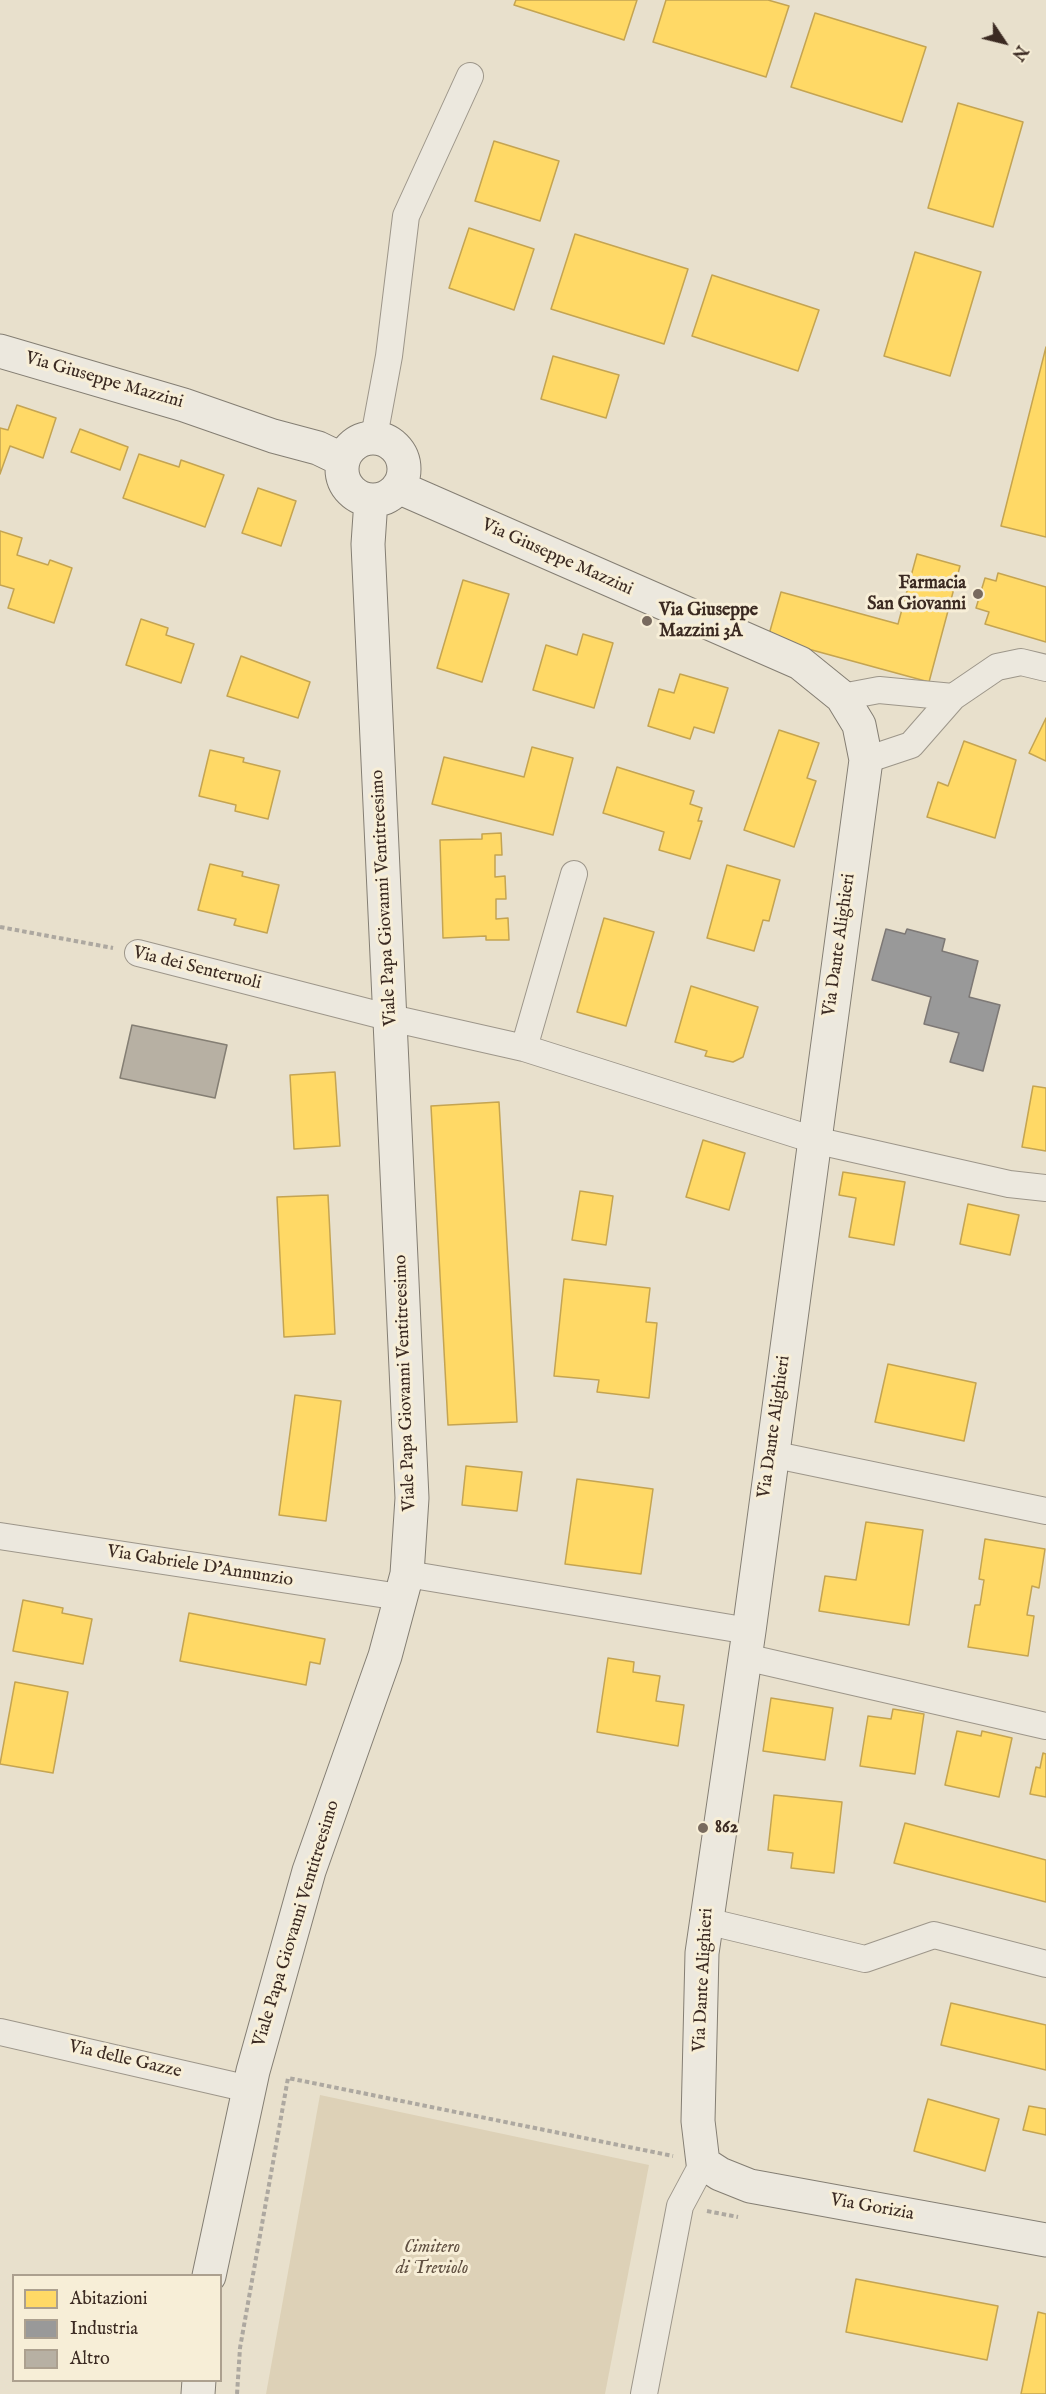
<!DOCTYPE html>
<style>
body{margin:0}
#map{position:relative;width:1046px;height:2394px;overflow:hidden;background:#e8e0cc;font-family:"IM FELL English",serif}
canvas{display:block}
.legend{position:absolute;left:12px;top:2274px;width:210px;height:108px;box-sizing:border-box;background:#f7eed7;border:2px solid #aca08f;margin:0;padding:8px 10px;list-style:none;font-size:18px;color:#3b2a22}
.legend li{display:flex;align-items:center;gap:12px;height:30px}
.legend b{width:30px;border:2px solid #aca08f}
.north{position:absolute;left:974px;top:12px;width:60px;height:60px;-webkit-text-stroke:4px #f7eed7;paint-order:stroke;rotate:125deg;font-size:16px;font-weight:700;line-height:24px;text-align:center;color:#3b2a22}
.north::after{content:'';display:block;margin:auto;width:21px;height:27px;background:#3b2a22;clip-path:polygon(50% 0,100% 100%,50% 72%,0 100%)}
</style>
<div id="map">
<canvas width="1046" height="2394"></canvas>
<ul class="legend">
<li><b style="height:16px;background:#ffd966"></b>Abitazioni</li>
<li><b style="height:16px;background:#999"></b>Industria</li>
<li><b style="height:16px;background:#b7b0a3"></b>Altro</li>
</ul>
<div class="north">N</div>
</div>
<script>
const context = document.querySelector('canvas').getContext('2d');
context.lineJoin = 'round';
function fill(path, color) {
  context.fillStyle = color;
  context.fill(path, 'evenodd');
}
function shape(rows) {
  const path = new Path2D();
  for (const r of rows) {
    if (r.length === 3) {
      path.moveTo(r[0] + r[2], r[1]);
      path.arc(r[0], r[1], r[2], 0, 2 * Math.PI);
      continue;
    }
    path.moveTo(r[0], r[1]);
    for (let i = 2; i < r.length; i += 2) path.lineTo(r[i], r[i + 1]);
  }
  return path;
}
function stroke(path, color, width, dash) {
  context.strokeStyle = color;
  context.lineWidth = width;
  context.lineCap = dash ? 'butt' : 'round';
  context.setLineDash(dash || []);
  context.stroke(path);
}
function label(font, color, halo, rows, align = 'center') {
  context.font = font + ' "IM FELL English",serif';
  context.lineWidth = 6;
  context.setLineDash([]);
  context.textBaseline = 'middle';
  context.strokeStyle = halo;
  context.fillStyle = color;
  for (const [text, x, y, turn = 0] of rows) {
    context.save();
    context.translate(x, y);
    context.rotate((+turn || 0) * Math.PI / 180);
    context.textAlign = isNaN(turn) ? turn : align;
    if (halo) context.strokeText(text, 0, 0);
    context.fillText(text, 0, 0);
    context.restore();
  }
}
const green = shape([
 [320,2095,649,2165,605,2394,266,2394]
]);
const homes = shape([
 [516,0,637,0,624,40,514,5,516,0],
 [666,0,768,0,789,6,766,77,653,42,666,0],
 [815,13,926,47,902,122,791,87,815,13],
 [958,103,1023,122,993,227,928,208,958,103],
 [494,141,559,161,540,221,475,201,494,141],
 [469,228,534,249,514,310,449,288,469,228],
 [575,234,688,269,664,344,551,309,575,234],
 [915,252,981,272,950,376,884,356,915,252],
 [712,275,819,310,798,371,692,336,712,275],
 [1046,347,1046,537,1001,526,1046,347],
 [553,356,619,375,606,418,541,399,553,356],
 [17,405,56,418,43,458,10,446,0,474,0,428,8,430,17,405],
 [80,429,128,447,120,470,71,452,80,429],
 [139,454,179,467,181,460,224,475,205,527,123,498,139,454],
 [258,488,296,501,281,546,242,533,258,488],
 [0,531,22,538,17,555,48,565,50,560,72,568,54,623,8,608,14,589,0,585,0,531],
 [917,554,960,566,929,682,768,638,781,592,898,624,917,554],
 [998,573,1046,587,1046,642,985,624,989,612,976,608,985,578,996,581,998,573],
 [463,580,509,594,482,682,437,668,463,580],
 [141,619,168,628,166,635,194,644,181,683,126,665,141,619],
 [583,634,613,643,594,708,533,690,546,645,577,655,583,634],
 [241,656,310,682,298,718,227,696,241,656],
 [680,674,728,688,714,733,694,727,690,739,648,726,659,689,674,693,680,674],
 [1046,718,1046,761,1029,753,1046,718],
 [779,730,819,743,807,778,816,781,794,847,744,830,779,730],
 [964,741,1016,760,995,838,927,817,938,782,948,786,964,741],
 [532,747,573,758,553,835,432,804,444,757,524,777,532,747],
 [210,750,244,758,243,762,280,771,268,819,235,811,236,805,199,796,210,750],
 [617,767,694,791,690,804,702,808,698,821,702,821,690,859,659,850,664,832,603,813,617,767],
 [501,833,502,855,495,855,495,877,505,876,506,899,496,899,496,919,508,918,509,940,486,940,486,936,443,938,440,840,482,839,482,834,501,833],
 [210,864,243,872,242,876,279,885,267,933,234,925,236,919,198,910,210,864],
 [727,865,780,880,769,921,763,920,754,951,707,938,727,865],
 [604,918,654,932,626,1026,577,1012,604,918],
 [691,986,758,1007,743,1057,733,1062,705,1056,707,1051,675,1042,691,986],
 [335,1072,340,1146,294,1149,290,1075,335,1072],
 [1033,1086,1046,1088,1046,1151,1022,1147,1033,1086],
 [499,1102,517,1422,448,1425,431,1106,499,1102],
 [703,1140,745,1153,729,1210,686,1197,703,1140],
 [843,1172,905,1182,894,1245,849,1237,856,1198,839,1195,843,1172],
 [580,1191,613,1196,606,1245,572,1240,580,1191],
 [328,1195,335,1334,284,1337,277,1197,328,1195],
 [968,1204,1019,1215,1010,1255,960,1244,968,1204],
 [564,1279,650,1288,646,1322,657,1323,649,1398,597,1392,599,1380,554,1376,564,1279],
 [888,1364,976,1383,964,1441,875,1422,888,1364],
 [295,1395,341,1401,326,1521,279,1515,295,1395],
 [466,1466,522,1472,517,1511,462,1505,466,1466],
 [577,1479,653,1489,641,1574,565,1564,577,1479],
 [866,1522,923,1530,909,1625,819,1611,825,1576,856,1580,866,1522],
 [985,1539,1045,1549,1039,1588,1032,1586,1027,1615,1034,1616,1028,1656,968,1647,975,1605,980,1605,984,1580,979,1579,985,1539],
 [23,1600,63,1608,62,1613,92,1619,83,1664,13,1651,23,1600],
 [189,1613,325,1639,320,1664,310,1662,306,1685,180,1661,189,1613],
 [608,1658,634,1662,633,1672,660,1676,656,1701,684,1705,678,1746,597,1732,608,1658],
 [15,1682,68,1692,53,1773,0,1764,15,1682],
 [771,1698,833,1708,825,1760,763,1751,771,1698],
 [893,1709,924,1714,915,1774,860,1766,868,1716,891,1719,893,1709],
 [957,1731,981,1736,982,1731,1012,1738,999,1797,945,1785,957,1731],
 [1043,1753,1046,1754,1046,1797,1030,1794,1036,1767,1040,1768,1043,1753],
 [774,1795,842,1802,834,1873,791,1868,793,1853,768,1850,774,1795],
 [905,1823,1046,1860,1046,1902,894,1863,905,1823],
 [951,2003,1046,2025,1046,2070,941,2045,951,2003],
 [928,2099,999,2119,985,2171,914,2151,928,2099],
 [1029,2106,1046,2109,1046,2135,1023,2130,1029,2106],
 [856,2279,998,2306,987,2360,846,2332,856,2279],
 [1038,2312,1046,2314,1046,2394,1021,2394,1038,2312]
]);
const industry = shape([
 [886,929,905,934,907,929,945,939,942,951,978,961,969,997,1000,1005,983,1071,950,1062,959,1033,924,1024,931,997,872,980,886,929]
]);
const building = shape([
 [132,1025,227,1045,215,1098,120,1078,132,1025]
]);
const path = shape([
 [0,927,113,948],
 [707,2211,738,2217],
 [237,2394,240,2348,288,2078,673,2156]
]);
const street = shape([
 [374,437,389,356,406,216,470,76],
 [842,697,879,690,953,697],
 [866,760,911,745,953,697,997,667,1021,662,1046,668],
 [138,953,391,1018,524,1048,814,1140,1009,1184,1046,1188],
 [524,1048,574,874],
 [771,1454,1046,1511],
 [0,1536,400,1597],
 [407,1574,749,1631],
 [745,1657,1046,1726],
 [706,1921,865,1959,934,1935,1046,1964],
 [0,2032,249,2089],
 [644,2394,680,2206,703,2163]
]);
const secondary = shape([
 [0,351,184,405,273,436,318,448,343,460],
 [373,469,31],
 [398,487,800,663,842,697,859,725,866,760,749,1631,702,1953,698,2121,703,2163,720,2174,750,2186,1046,2240],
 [209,2276,253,2071,309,1871,385,1656,407,1574,412,1498,368,544,371,500],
 [198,2394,199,2380]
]);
const markers = [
 [978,594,6,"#786a5e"],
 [647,621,6,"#786a5e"],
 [703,1828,6,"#786a5e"]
];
const streetNames = [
 ["Via Giuseppe Mazzini",104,381,16],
 ["Via Giuseppe Mazzini",557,558,24],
 ["Viale Papa Giovanni Ventitreesimo",385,898,-93],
 ["Via Dante Alighieri",840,945,-82],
 ["Via dei Senteruoli",197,969,14],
 ["Viale Papa Giovanni Ventitreesimo",406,1383,-92],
 ["Via Dante Alighieri",775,1427,-82],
 ["Via Gabriele D'Annunzio",200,1567,9],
 ["Viale Papa Giovanni Ventitreesimo",297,1924,-73],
 ["Via Dante Alighieri",704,1980,-87],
 ["Via delle Gazze",125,2060,13],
 ["Via Gorizia",872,2208,10]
];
const poiNames = [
 ["Farmacia",966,584,"right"],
 ["San Giovanni",966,605,"right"],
 ["Via Giuseppe",659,611],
 ["Mazzini 3A",659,632],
 ["862",715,1828]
];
const parkNames = [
 ["Cimitero",432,2248],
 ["di Treviolo",432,2269]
];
fill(green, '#ddd1b7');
fill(homes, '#ffd966');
stroke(homes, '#c4a452', 1.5);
fill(industry, '#999');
stroke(industry, '#7d7875', 1.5);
fill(building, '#b7b0a3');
stroke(building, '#847e73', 1.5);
stroke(street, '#9d968a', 28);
stroke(secondary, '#847e73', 35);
stroke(path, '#ada8a0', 4, [4.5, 3]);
stroke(street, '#ece8de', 26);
stroke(secondary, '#ece8de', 33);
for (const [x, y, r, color] of markers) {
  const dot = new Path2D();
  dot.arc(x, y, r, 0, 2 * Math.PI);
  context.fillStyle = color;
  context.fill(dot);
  stroke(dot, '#f7eed7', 2);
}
label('18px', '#3b2a22', '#f7eed7', streetNames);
label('bold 18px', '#3b2a22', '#f7eed7', poiNames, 'left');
label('italic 18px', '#615143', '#f7eed7', parkNames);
</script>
